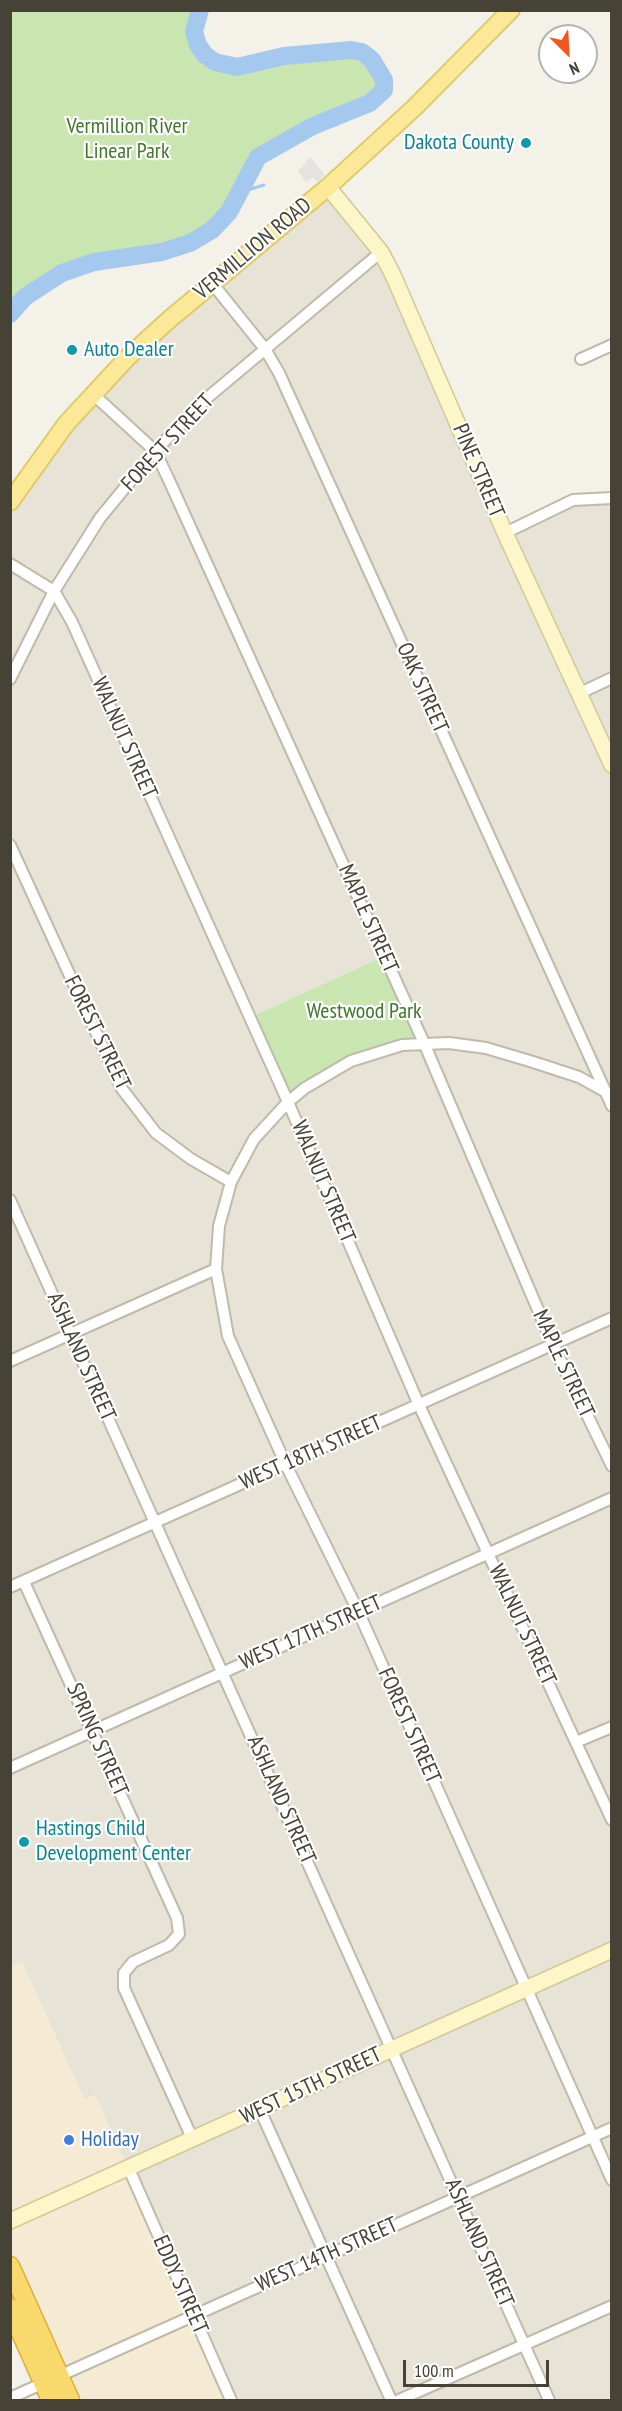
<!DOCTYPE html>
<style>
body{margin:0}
#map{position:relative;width:622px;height:2411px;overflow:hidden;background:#f3f1e8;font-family:"PT Sans Narrow",sans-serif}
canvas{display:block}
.frame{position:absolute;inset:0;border:12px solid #464236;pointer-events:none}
.north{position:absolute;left:538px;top:24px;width:60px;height:60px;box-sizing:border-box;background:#fff;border:2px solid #b5b3af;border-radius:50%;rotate:156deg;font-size:16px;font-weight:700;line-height:24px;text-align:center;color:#464236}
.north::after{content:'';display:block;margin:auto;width:21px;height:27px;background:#f4541e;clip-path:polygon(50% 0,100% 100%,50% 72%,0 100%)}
.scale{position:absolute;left:403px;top:2360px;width:146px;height:27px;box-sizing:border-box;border:3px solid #464236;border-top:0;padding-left:8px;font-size:18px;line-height:21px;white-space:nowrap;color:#464236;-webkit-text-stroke:4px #fff;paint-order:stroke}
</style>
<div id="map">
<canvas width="622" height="2411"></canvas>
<div class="frame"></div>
<div class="north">N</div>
<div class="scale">100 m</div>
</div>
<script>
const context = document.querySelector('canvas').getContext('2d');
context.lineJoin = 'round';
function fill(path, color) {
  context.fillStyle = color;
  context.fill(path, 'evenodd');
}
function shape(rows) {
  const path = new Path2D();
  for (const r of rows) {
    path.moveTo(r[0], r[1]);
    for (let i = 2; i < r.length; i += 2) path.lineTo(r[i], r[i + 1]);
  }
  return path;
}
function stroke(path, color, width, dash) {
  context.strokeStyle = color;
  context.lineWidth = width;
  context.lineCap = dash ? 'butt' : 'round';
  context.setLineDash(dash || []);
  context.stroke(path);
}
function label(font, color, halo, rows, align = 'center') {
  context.font = font + ' "PT Sans Narrow",sans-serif';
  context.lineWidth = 4.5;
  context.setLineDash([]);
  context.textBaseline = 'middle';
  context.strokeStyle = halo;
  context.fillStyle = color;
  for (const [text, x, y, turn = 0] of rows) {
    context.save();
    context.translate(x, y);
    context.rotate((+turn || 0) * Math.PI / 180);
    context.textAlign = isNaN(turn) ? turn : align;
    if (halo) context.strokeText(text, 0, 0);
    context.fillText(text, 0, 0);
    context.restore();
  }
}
const residential = shape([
 [328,187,381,252,505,533,573,500,611,498,611,2400,231,2400,95,2095,84,2099,22,1962,11,1967,11,502,66,424]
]);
const commercial = shape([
 [22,1962,84,2099,95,2095,231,2400,51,2400,11,2308,10,1967]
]);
const green = shape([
 [11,10,200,11,194,31,198,45,205,55,215,62,237,67,284,56,351,50,362,52,372,60,384,80,384,90,370,103,313,126,258,157,229,212,212,230,190,243,162,252,94,262,62,273,25,297,11,314],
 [385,956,424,1043,372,1053,288,1102,250,1018]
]);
const parking = shape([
 [310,157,325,175,317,182,313,177,306,182,298,171]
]);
const stream = shape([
 [241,192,264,185]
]);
const river = shape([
 [10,314,25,297,62,273,94,262,162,252,190,243,212,230,229,212,258,157,313,126,370,103,384,90,384,80,372,60,362,52,351,50,284,56,237,67,215,62,205,55,198,45,194,31,200,10]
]);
const street = shape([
 [212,283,265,349,279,373,612,1106],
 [581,359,612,345],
 [93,394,155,451,168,478,424,1043,553,1345,612,1466],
 [505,533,573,500,612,498],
 [10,564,54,591,72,622,288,1102,419,1405,612,1820],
 [10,679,54,591,100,518,155,451,207,398,381,252],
 [578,694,612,678],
 [10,845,122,1089,156,1133,191,1159,231,1182],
 [10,1200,549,2400],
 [216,1269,228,1336,286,1465,359,1613,612,2180],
 [10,1361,216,1269,219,1226,231,1182,254,1139,288,1102,305,1088,351,1061,402,1045,449,1043,486,1048,533,1062,579,1077,606,1092],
 [24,1582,177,1918,179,1934,169,1945,133,1962,124,1973,124,1988,193,2140],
 [10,1587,612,1318],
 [576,1742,612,1727],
 [10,1768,612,1498],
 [260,2110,391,2400],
 [129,2169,231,2400],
 [10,2398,612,2128],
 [399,2400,612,2306]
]);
const secondary = shape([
 [328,187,381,252,393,275,505,533,612,765],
 [10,2221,612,1950]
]);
const primary = shape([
 [10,502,66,424,128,357,171,318,328,187,415,107,511,10]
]);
const highway = shape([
 [10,2266,70,2400],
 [10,2308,51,2400]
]);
const markers = [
 [526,143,6,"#0f9aa8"],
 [72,350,6,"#0f9aa8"],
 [24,1842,6,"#0f9aa8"],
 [69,2140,6,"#3f7fe0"]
];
const parkNames = [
 ["Vermillion River",127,127],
 ["Linear Park",127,152],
 ["Westwood Park",364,1012]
];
const cultureNames = [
 ["Dakota County",514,143,"right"],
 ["Auto Dealer",84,350],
 ["Hastings Child",36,1829],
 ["Development Center",36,1854]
];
const streetNames = [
 ["VERMILLION ROAD",253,249,-40],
 ["FOREST STREET",168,443,-47],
 ["PINE STREET",478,471,67],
 ["OAK STREET",422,688,66],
 ["WALNUT STREET",124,738,66],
 ["MAPLE STREET",368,919,66],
 ["FOREST STREET",97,1033,64],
 ["WALNUT STREET",323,1182,67],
 ["ASHLAND STREET",81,1357,66],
 ["MAPLE STREET",563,1364,65],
 ["WEST 18TH STREET",311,1453,-24],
 ["WALNUT STREET",522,1625,65],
 ["WEST 17TH STREET",311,1633,-24],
 ["FOREST STREET",409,1726,66],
 ["SPRING STREET",97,1740,66],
 ["ASHLAND STREET",281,1800,66],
 ["WEST 15TH STREET",311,2086,-25],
 ["ASHLAND STREET",479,2243,66],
 ["WEST 14TH STREET",327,2255,-24],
 ["EDDY STREET",180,2285,66]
];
const shopNames = [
 ["Holiday",81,2140]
];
fill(residential, '#e7e3d6');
fill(commercial, '#f5ead3');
fill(green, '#c9e6b1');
fill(parking, '#e5e3df');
stroke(stream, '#a5c9ee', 3);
stroke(river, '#a5c9ee', 18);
stroke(street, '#bfbaaa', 14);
stroke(secondary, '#d2c898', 18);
stroke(primary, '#e0c968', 20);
stroke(highway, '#d9af3c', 21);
stroke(street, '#fff', 10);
stroke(secondary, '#fdf6c8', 15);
stroke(primary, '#fbe998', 16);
stroke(highway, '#fad96c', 18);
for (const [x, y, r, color] of markers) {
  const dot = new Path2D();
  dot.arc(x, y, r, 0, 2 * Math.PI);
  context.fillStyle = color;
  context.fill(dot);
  stroke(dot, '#fff', 2);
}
label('22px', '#40772b', '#fff', parkNames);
label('22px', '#0d838f', '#fff', cultureNames, 'left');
label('22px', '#464236', '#fff', streetNames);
label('22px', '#366cbe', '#fff', shopNames, 'left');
</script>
